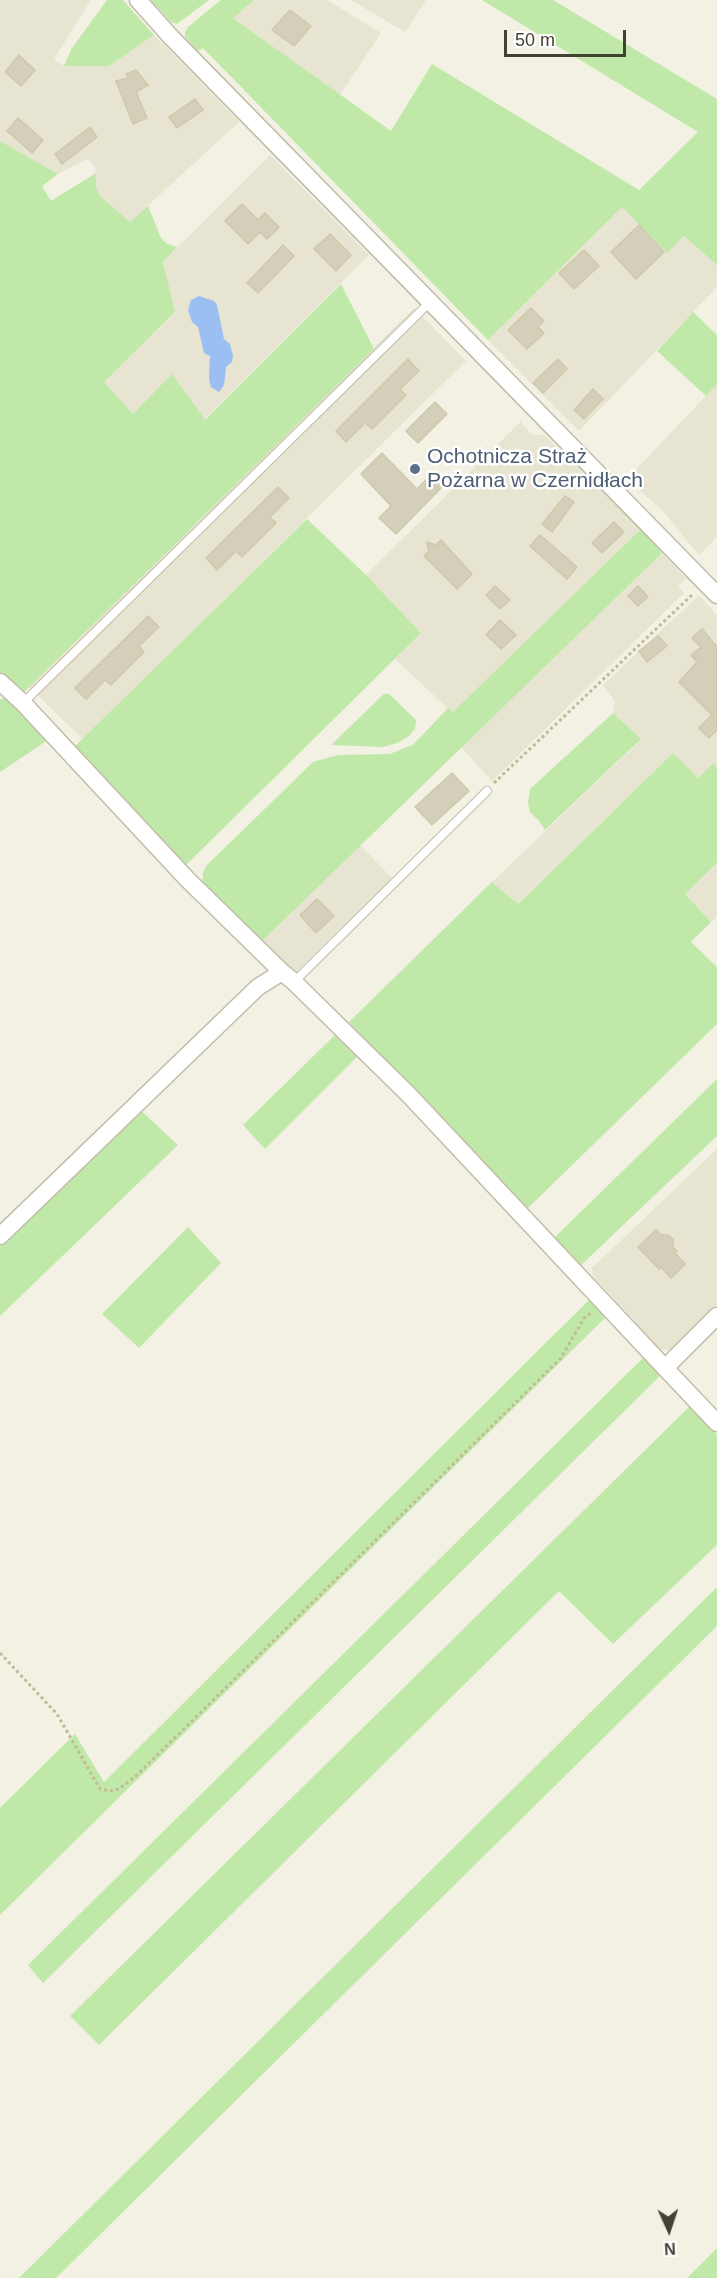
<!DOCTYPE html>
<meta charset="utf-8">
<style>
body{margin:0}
#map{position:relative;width:717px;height:2278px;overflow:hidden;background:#f2f1e3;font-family:Arial,sans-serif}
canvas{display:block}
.north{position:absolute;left:639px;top:2200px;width:60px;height:60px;-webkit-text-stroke:4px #fff;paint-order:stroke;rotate:177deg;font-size:16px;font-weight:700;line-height:24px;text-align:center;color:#444133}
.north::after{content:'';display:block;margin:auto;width:21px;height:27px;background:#444133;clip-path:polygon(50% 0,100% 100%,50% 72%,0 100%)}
.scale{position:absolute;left:504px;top:30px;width:122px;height:27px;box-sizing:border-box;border:3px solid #444133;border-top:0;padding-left:8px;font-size:18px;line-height:21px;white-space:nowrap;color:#444133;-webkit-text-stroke:4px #fff;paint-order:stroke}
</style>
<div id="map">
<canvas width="717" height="2278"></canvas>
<div class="north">N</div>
<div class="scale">50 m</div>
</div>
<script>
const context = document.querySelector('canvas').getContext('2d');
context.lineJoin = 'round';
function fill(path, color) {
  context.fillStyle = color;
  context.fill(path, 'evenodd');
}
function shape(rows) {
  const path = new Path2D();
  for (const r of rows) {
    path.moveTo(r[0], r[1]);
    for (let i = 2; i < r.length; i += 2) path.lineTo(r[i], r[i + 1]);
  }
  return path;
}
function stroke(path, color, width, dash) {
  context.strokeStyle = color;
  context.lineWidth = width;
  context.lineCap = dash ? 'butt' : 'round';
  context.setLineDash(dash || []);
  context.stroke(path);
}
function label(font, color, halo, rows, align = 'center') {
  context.font = font + ' Arial,sans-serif';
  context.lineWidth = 5;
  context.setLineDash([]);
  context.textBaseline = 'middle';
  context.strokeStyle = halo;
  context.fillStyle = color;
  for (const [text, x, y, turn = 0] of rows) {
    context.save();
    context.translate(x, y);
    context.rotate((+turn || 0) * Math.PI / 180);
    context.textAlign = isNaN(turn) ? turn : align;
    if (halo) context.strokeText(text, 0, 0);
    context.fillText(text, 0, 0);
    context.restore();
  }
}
const residential = shape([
 [0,0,91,0,54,59,64,66,109,66,154,35,239,122,130,222,100,196,96,188,96,173,94,165,87,159,58,174,0,141],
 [254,0,327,0,381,33,340,95,232,17],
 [351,0,426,0,405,32],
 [270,155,369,255,204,420,133,414,103,382,175,313,163,262],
 [622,207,667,253,684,236,717,265,717,287,579,431,488,340],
 [414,308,466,361,83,739,29,687],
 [717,384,717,537,699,555,661,509,627,479],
 [522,420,523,425,533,435,544,435,641,529,453,713,395,659,421,633,366,575],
 [662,553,686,579,678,586,684,593,492,781,461,747],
 [699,595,717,616,717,768,712,764,698,778,673,753,517,904,492,882,641,740,613,713,615,701,603,685],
 [360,845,392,878,294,974,260,943],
 [717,863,717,916,711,922,685,894],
 [717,1149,717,1306,674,1349,655,1350,634,1327,637,1323,593,1276,592,1268]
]);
const green = shape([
 [107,0,123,0,154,35,109,66,64,66,72,48],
 [151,0,209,0,177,24,171,22],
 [221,0,254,0,233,18,391,131,432,64,639,190,698,132,482,0,553,0,717,99,717,265,684,236,667,253,622,207,488,340,203,48,198,51,185,37,185,32,188,27],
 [0,141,58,174,42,186,51,201,96,173,96,188,100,196,130,222,148,206,161,238,167,244,177,247,163,262,175,312,104,382,133,414,172,374,205,420,341,284,374,349,22,694,0,673],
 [693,312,717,335,717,384,706,396,657,351],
 [307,519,366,575,421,633,185,866,73,748],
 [641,529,662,553,260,943,202,885,203,873,206,866,313,762,338,755,390,754,414,744,448,708,453,712],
 [384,694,389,694,416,720,415,729,409,736,397,743,383,747,331,745],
 [5,697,48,740,0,772,0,700],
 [613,713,641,739,545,830,539,821,530,812,528,803,530,789],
 [673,753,698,778,713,763,717,768,717,863,685,894,711,922,691,942,717,967,717,1024,525,1211,349,1022,492,882,518,904],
 [337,1033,360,1054,265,1149,243,1125],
 [717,1079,717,1136,579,1267,553,1239],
 [139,1109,178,1145,0,1316,0,1246],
 [188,1227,221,1263,139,1348,102,1314],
 [592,1297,608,1315,0,1915,0,1808,75,1734,104,1782],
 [645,1356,662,1374,43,1983,28,1965],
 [692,1404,717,1435,717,1545,613,1644,559,1591,99,2045,70,2016],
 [717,1587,717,1626,56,2278,19,2278],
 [717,2248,717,2278,687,2278]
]);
const water = shape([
 [199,296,214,301,217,305,224,339,230,344,233,356,232,362,226,367,224,385,219,392,211,387,209,379,210,356,204,353,198,327,192,322,188,310,191,300]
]);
const building = shape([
 [290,10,311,26,294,46,272,30,290,10],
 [19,55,35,70,21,86,5,72,19,55],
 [136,70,148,85,136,92,147,118,133,124,116,81,128,78,126,74,136,70],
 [195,99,203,110,177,128,169,117,195,99],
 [18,118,43,140,32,153,7,131,18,118],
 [90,127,97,137,62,164,55,154,90,127],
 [242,204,258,220,265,213,279,227,267,239,260,232,248,244,225,221,242,204],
 [639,225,664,252,636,279,611,252,639,225],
 [330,234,351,255,336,271,314,249,330,234],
 [283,245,294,256,258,293,247,283,283,245],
 [584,250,599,266,574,289,559,273,584,250],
 [531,308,544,321,538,327,544,333,527,349,508,330,531,308],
 [408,359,419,371,400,389,406,395,372,429,365,423,346,442,336,431,408,359],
 [558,359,567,369,543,393,533,383,558,359],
 [593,389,603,399,584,419,574,410,593,389],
 [435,402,447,414,418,443,406,431,435,402],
 [382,453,417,489,432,474,444,485,396,534,379,518,391,506,361,474,382,453],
 [278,487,289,498,270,517,276,523,242,557,236,551,217,570,206,558,278,487],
 [565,496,574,502,552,532,542,524,565,496],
 [614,522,624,532,602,553,592,543,614,522],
 [540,535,577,567,567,579,530,546,540,535],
 [441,540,472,574,457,589,424,556,429,551,427,542,436,545,441,540],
 [495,586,510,600,500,609,486,595,495,586],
 [638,586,648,597,638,606,628,596,638,586],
 [148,616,159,627,139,646,144,652,111,685,105,680,86,699,75,688,148,616],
 [500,620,516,635,501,649,486,635,500,620],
 [702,629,717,647,717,730,709,738,699,728,712,715,679,682,697,662,691,655,701,647,692,638,702,629],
 [658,636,667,646,647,662,639,651,658,636],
 [452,773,469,791,432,825,415,807,452,773],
 [317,899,334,916,316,933,300,915,317,899],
 [656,1230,661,1235,668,1235,673,1239,673,1247,677,1251,675,1253,685,1264,671,1278,661,1267,659,1269,638,1247,656,1230]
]);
const path = shape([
 [494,783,694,593],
 [0,1653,57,1714,100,1789,110,1791,119,1789,137,1775,561,1358,584,1318,591,1313]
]);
const service = shape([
 [23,703,431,301],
 [294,982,487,791]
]);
const minor = shape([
 [138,0,170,36,717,595],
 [0,682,23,703,187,879,282,972],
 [0,1236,258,987,282,972,294,982,409,1095,665,1368,717,1316],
 [665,1368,717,1423]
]);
const markers = [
 [415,469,6,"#5c6f8a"]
];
const serviceNames = [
 ["Ochotnicza Straż",427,457],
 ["Pożarna w Czernidłach",427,481]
];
fill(residential, '#e7e4d1');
fill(green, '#c0e9a9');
fill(water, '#9bbef3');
fill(building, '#d4cfb8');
stroke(building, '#d0c8ab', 1.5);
stroke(service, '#c1bda8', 10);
stroke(minor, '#c1bda8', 19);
stroke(path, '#c1ba96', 3, [3, 3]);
stroke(service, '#fff', 8);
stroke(minor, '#fff', 16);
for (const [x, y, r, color] of markers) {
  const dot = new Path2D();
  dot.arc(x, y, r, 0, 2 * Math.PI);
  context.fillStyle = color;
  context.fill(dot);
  stroke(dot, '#fff', 2);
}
label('21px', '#4e5e75', '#fff', serviceNames, 'left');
</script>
